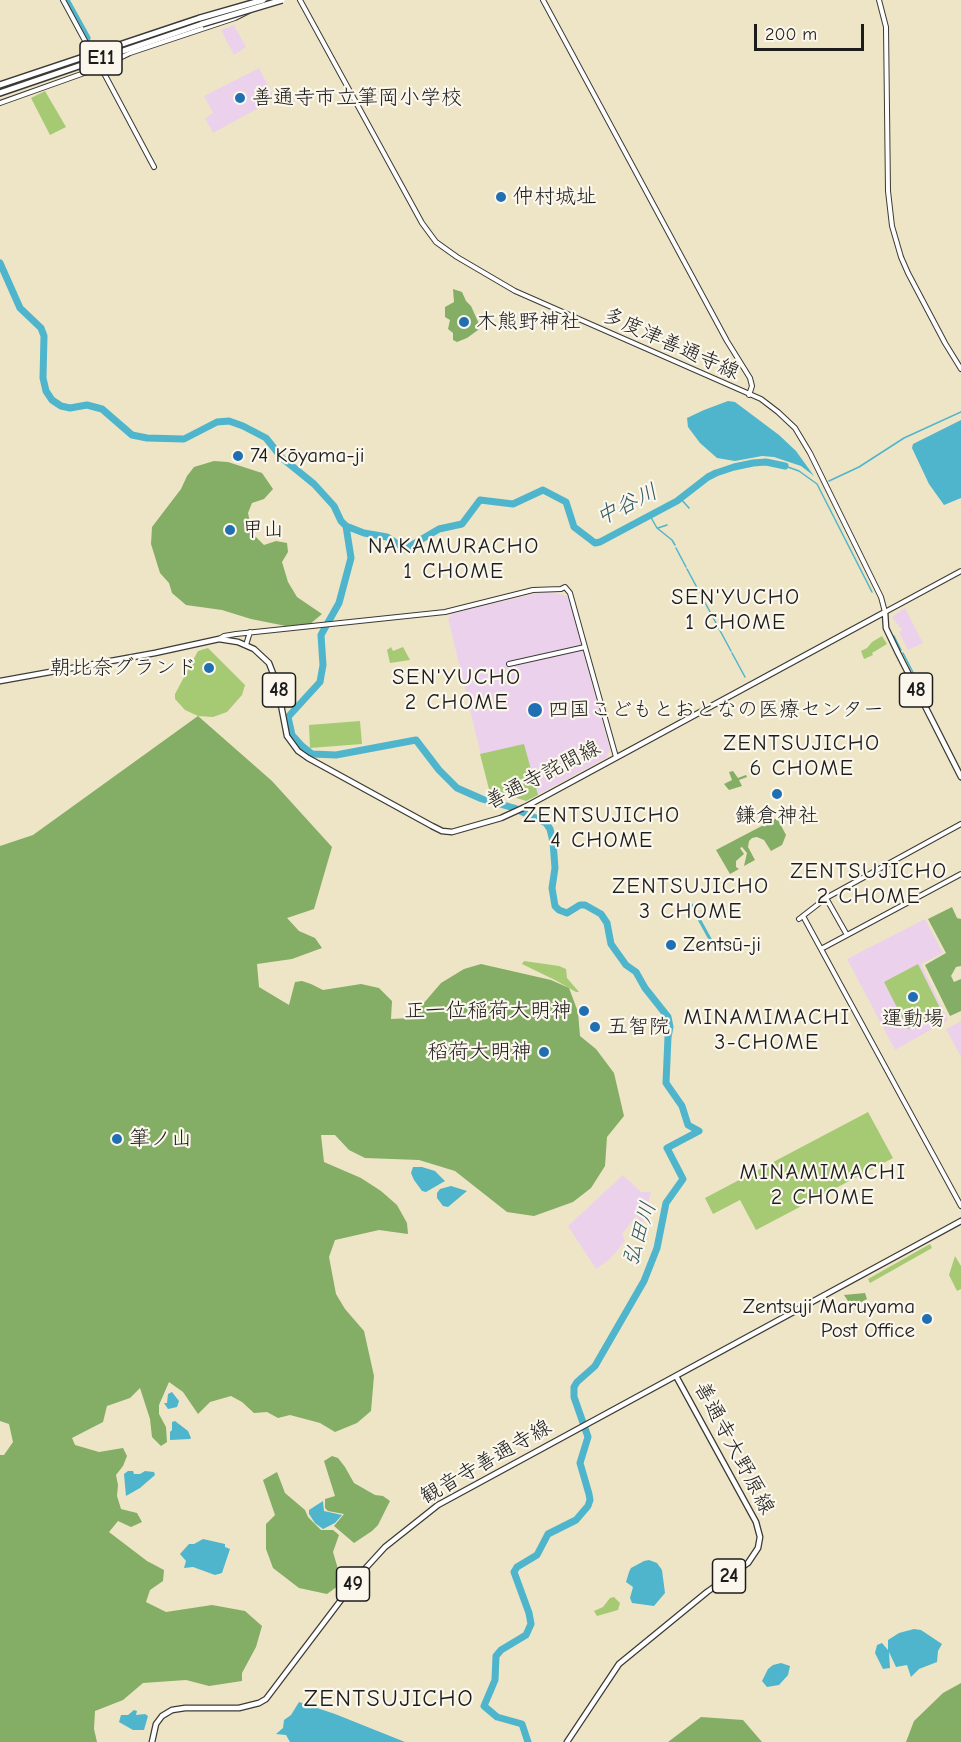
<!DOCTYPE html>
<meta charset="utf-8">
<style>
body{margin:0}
#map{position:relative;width:961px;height:1742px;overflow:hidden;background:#eee5c6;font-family:"Comic Neue",sans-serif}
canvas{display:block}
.scale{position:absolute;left:754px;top:24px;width:110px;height:27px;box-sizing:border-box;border:3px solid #1c1c1c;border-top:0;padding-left:8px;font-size:18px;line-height:21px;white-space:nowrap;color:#1c1c1c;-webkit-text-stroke:4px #fbf7ec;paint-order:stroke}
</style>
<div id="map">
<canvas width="961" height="1742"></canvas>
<div class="scale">200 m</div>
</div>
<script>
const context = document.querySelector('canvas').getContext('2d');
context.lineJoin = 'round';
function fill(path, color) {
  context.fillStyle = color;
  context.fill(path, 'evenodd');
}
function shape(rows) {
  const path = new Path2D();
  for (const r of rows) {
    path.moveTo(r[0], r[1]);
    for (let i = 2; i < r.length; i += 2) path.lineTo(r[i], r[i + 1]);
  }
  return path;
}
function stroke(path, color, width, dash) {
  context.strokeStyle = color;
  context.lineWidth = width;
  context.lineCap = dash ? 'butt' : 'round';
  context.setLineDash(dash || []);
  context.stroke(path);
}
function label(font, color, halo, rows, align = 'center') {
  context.font = font + ' "Comic Neue","Klee One",sans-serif';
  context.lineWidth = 4.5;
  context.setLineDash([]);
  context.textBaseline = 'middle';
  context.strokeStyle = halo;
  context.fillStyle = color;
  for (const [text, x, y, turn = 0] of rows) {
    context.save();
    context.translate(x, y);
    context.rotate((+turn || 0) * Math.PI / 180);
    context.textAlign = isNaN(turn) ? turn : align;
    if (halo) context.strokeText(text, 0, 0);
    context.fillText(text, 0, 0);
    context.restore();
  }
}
const built = shape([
 [234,25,246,47,234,55,221,30],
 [259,68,275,99,213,133,205,118,213,113,204,96],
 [546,591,568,596,610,750,606,758,526,801,489,789,448,618,453,613],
 [905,608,923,643,908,650,899,632,902,630,892,617],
 [925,919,943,953,921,964,948,1020,895,1050,847,959],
 [961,1021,961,1057,946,1029],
 [623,1175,641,1192,651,1192,648,1204,651,1216,647,1217,642,1222,636,1216,622,1234,625,1241,610,1259,596,1269,568,1226]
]);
const green = shape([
 [45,91,66,127,50,135,31,98],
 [882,636,887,644,872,653,873,655,864,659,861,651,867,648,872,642],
 [391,647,393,651,403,647,410,660,390,663,387,650],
 [208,648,245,685,242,695,227,712,213,717,198,716,185,710,175,699,175,694,198,651],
 [360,721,362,744,310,748,309,725],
 [524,744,538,795,526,801,489,789,480,754],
 [524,961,559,966,566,969,567,978,579,992,576,992,555,980,522,964],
 [918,964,942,1012,908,1029,884,982],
 [868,1112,893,1158,756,1230,740,1200,713,1214,705,1198],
 [930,1244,932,1248,870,1283,868,1279],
 [955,1256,961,1266,961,1289,957,1291,949,1275],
 [614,1597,620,1603,618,1610,597,1616,594,1611,603,1607,610,1598]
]);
const forest = shape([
 [453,289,462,292,466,301,471,306,480,326,478,330,467,338,457,342,453,340,453,333,448,329,450,320,445,317,445,307,454,302],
 [214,461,228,462,262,473,273,489,264,499,252,503,248,513,251,527,255,536,264,545,276,541,287,543,288,552,282,562,288,582,297,597,322,614,310,624,286,626,251,619,222,610,186,605,172,593,169,583,160,573,151,544,152,527,181,489,187,476,194,467],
 [198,716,272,781,332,847,314,909,287,918,299,931,315,938,322,948,292,959,257,964,259,987,289,1005,295,982,302,981,311,984,323,990,361,984,379,988,392,1001,391,1019,411,1018,441,983,464,969,481,964,551,980,569,988,578,1012,580,1036,596,1049,614,1073,624,1116,607,1137,605,1166,591,1188,573,1202,534,1216,507,1212,455,1171,419,1160,365,1158,349,1150,335,1135,321,1135,324,1162,361,1178,381,1191,397,1205,407,1223,408,1234,379,1230,335,1240,329,1257,336,1294,345,1309,364,1331,374,1376,371,1411,357,1423,335,1432,320,1423,290,1415,278,1418,267,1412,254,1413,242,1402,231,1396,210,1402,198,1414,183,1392,169,1382,159,1405,159,1414,166,1427,167,1442,161,1446,152,1437,150,1419,140,1388,130,1398,107,1406,103,1422,72,1438,75,1445,99,1452,123,1448,127,1456,123,1466,116,1475,118,1485,117,1496,121,1509,137,1513,142,1522,131,1527,118,1521,109,1532,147,1561,164,1570,163,1581,150,1590,146,1602,166,1612,212,1605,245,1611,262,1626,256,1647,242,1673,242,1681,209,1686,186,1680,143,1683,123,1700,95,1711,94,1729,97,1742,0,1742,0,1455,4,1455,13,1442,9,1424,0,1421,0,846,33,835],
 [733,771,738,778,746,775,747,777,739,780,742,786,729,790,724,784,732,780,729,772],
 [777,818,786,835,782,845,771,851,764,840,757,837,752,838,749,841,748,847,755,860,744,866,747,853,742,847,740,848,744,854,736,861,736,867,739,869,730,874,716,850],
 [952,907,957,918,961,919,961,966,956,967,951,976,954,982,961,979,961,1011,950,1016,925,965,946,953,928,919],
 [865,1293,867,1299,852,1307,844,1295],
 [332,1456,338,1458,345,1467,354,1483,375,1495,383,1496,390,1501,378,1525,372,1531,354,1543,334,1526,344,1514,328,1511,325,1508,325,1499,335,1496,324,1461],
 [277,1472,285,1493,305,1510,308,1517,321,1530,333,1530,339,1535,333,1552,342,1583,327,1594,299,1588,273,1568,266,1549,266,1524,275,1515,263,1480],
 [961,1683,961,1742,906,1742,914,1721,943,1693],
 [701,1717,743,1720,762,1742,668,1742]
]);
const water = shape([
 [728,401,735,402,779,435,796,451,814,476,801,466,774,457,762,456,735,461,717,458,700,443,688,427,687,418,704,410],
 [961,420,961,498,944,505,929,484,912,448,913,444],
 [692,903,715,945,712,946,689,904],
 [413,1167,422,1167,435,1171,445,1181,426,1192,422,1191,414,1180,411,1173],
 [451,1186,467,1191,448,1207,443,1206,437,1198,437,1193,440,1189],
 [172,1392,179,1401,177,1407,168,1409,164,1403,167,1403,168,1394],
 [175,1421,188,1431,191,1438,190,1439,170,1440,170,1432,172,1430,172,1422],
 [128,1471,133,1471,134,1474,140,1474,145,1471,154,1472,155,1475,140,1488,126,1496,124,1474],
 [323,1501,324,1511,342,1515,335,1523,323,1529,315,1523,309,1514,309,1510],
 [203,1539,225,1544,225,1547,230,1549,222,1573,215,1575,193,1567,184,1568,186,1561,180,1554,189,1544,194,1544],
 [649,1560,657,1563,662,1570,665,1593,654,1606,632,1603,630,1598,633,1587,626,1582,629,1572,631,1568,644,1561],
 [914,1629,921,1630,942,1644,938,1651,937,1662,919,1669,911,1677,907,1665,896,1667,889,1652,890,1668,883,1669,875,1653,877,1645,882,1643,888,1650,888,1640,899,1633],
 [781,1663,790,1666,788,1675,779,1685,767,1687,762,1681,768,1669,773,1665],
 [299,1702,335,1714,405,1742,290,1742,286,1735,276,1734,283,1728,284,1720,291,1715],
 [134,1710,137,1711,136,1715,145,1714,148,1716,144,1730,133,1730,119,1722,121,1715,128,1715]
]);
const stream = shape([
 [785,466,799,471,817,484,872,592],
 [829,481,859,467,904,438,961,412],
 [680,498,689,508],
 [649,514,657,528,672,540,675,545],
 [658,528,667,525],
 [676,548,686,567],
 [687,569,716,623],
 [717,625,731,651],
 [894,636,901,650],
 [732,653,745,677],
 [903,653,919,684]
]);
const river = shape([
 [66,0,87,38],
 [0,263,20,308,41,328,44,336,43,378,46,391,52,400,61,406,70,408,87,405,102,409,132,435,147,438,184,439,217,422,229,421,243,426,266,438,282,458,314,484,334,506,341,521,346,526,351,558,339,603,321,635,323,665,320,682,288,717,292,735,302,746,312,754,336,755,416,740,439,770,457,788,482,799,514,808,546,823,550,829,553,842,555,868,552,888,555,906,559,910,567,913,580,905,585,905,601,914,607,923,611,944,626,965,636,972,645,988,668,1017,670,1027,668,1037,666,1083,682,1106,688,1125,699,1131,667,1148,683,1179,666,1203,657,1248,644,1281,595,1366,577,1382,574,1387,574,1397,588,1437,580,1463,589,1494,590,1500,588,1506,576,1520,548,1534,537,1555,517,1567,514,1572,529,1613,531,1624,526,1635,501,1650,496,1656,495,1680,484,1706,497,1717,522,1724,528,1742],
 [346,526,364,533,387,537,405,549,439,529,462,524,480,500,513,504,543,490,566,502,574,527,595,543,600,542,677,501,708,477,716,473,734,467,753,463,766,462,785,466]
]);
const secondary = shape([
 [63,0,90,50],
 [300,0,422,223,436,242,457,257,515,291,761,399,778,412,795,428,810,453,881,597,885,612,961,571],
 [543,0,727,341,750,378,752,386,749,395],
 [879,0,886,27,888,191,892,226,901,257,908,273,945,343,961,369],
 [98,62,154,167],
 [0,103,101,67,130,53,235,18,249,11],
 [219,639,224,636,236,634,445,612,533,590,561,589,565,587,570,593,585,647,616,757],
 [246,645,250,632],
 [509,664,585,647],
 [826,898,847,935],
 [803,916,961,1206],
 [799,919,826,898,961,824],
 [821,949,961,874]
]);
const primary = shape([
 [0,681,155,653,219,639,238,642,254,649,269,663,277,684,287,736,298,751,308,758,432,826,442,831,452,832,501,818,525,807,885,612,886,628,898,653,961,777],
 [152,1742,156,1724,162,1716,172,1710,185,1708,239,1708,259,1703,266,1699,363,1571,385,1547,438,1505,961,1221],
 [567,1742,619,1664,707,1592,748,1563,758,1548,760,1537,756,1522,676,1376]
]);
const highway = shape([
 [0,85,200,18],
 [0,93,202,24]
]);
const highwayBridge = shape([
 [200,18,263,0],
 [202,24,282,0]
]);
const markers = [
 [240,98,6,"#1f6fb2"],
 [501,197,6,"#1f6fb2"],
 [464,322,6,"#1f6fb2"],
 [238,456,6,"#1f6fb2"],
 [230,530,6,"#1f6fb2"],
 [209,668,6,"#1f6fb2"],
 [535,710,8,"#1f6fb2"],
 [777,794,6,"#1f6fb2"],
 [671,945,6,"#1f6fb2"],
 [913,997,6,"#1f6fb2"],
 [584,1011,6,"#1f6fb2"],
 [595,1027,6,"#1f6fb2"],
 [544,1052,6,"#1f6fb2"],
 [117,1139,6,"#1f6fb2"],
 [927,1319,6,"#1f6fb2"]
];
const shields = [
 [101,58,42],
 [279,690,33],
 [916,690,33],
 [729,1576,33],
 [353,1584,33]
];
const shieldNames = [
 ["E11",101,58],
 ["48",279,690],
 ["48",916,690],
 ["24",729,1576],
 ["49",353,1584]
];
const poiNames = [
 ["善通寺市立筆岡小学校",252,98],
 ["仲村城址",513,197],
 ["木熊野神社",476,322],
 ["74 Kōyama-ji",250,456],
 ["甲山",242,530],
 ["朝比奈グランド",197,668,"right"],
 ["四国こどもとおとなの医療センター",548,710],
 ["鎌倉神社",777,816,"center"],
 ["Zentsū-ji",683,945],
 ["正一位稲荷大明神",572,1011,"right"],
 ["運動場",913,1019,"center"],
 ["五智院",607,1027],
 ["稻荷大明神",532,1052,"right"],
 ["筆ノ山",129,1139],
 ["Zentsuji Maruyama",915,1307,"right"],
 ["Post Office",915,1331,"right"]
];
const streetNames = [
 ["多度津善通寺線",671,344,24],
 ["善通寺詫間線",543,775,-27],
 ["善通寺大野原線",734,1448,62],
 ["観音寺善通寺線",486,1462,-30]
];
const waterNames = [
 ["中谷川",627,505,-26],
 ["弘田川",640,1234,-73]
];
const neighbourhoodNames = [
 ["NAKAMURACHO",454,547],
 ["1 CHOME",454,572],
 ["SEN'YUCHO",736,598],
 ["1 CHOME",736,623],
 ["SEN'YUCHO",457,678],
 ["2 CHOME",457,703],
 ["ZENTSUJICHO",802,744],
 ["6 CHOME",802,769],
 ["ZENTSUJICHO",602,816],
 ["4 CHOME",602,841],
 ["ZENTSUJICHO",869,872],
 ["2 CHOME",869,897],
 ["ZENTSUJICHO",691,887],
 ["3 CHOME",691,912],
 ["MINAMIMACHI",767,1018],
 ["3-CHOME",767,1043],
 ["MINAMIMACHI",823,1173],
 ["2 CHOME",823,1198]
];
const quarterNames = [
 ["ZENTSUJICHO",389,1699]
];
fill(built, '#ebd1ec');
fill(green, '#a6c973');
fill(forest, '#84ad65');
fill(water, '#4eb5cc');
stroke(stream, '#4eb5cc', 1.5);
stroke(river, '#4eb5cc', 7);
stroke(secondary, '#3c3a36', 6);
stroke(primary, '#3c3a36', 7);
stroke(highway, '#3c3a36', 8);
stroke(secondary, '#fff', 4);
stroke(primary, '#fff', 4.5);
stroke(highway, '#fff', 5);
stroke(highwayBridge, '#3c3a36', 8, []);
stroke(highwayBridge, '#fff', 5);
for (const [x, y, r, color] of markers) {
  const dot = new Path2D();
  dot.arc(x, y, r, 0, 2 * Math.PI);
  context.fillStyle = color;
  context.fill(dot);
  stroke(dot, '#fbf7ec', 2);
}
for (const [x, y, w] of shields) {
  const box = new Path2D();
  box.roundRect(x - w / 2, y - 17, w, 34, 4.5);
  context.fillStyle = '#fbf7ec';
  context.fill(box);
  stroke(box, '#1c1c1c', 1.5);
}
label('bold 20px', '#1c1c1c', null, shieldNames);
label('21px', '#1c1c1c', '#fbf7ec', poiNames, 'left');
label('21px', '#1c1c1c', '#fbf7ec', streetNames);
label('italic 22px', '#305962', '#fbf7ec', waterNames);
context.letterSpacing = '1.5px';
label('22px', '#1c1c1c', '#fbf7ec', neighbourhoodNames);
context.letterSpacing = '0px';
context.letterSpacing = '1.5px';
label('24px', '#1c1c1c', '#fbf7ec', quarterNames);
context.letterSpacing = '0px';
</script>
